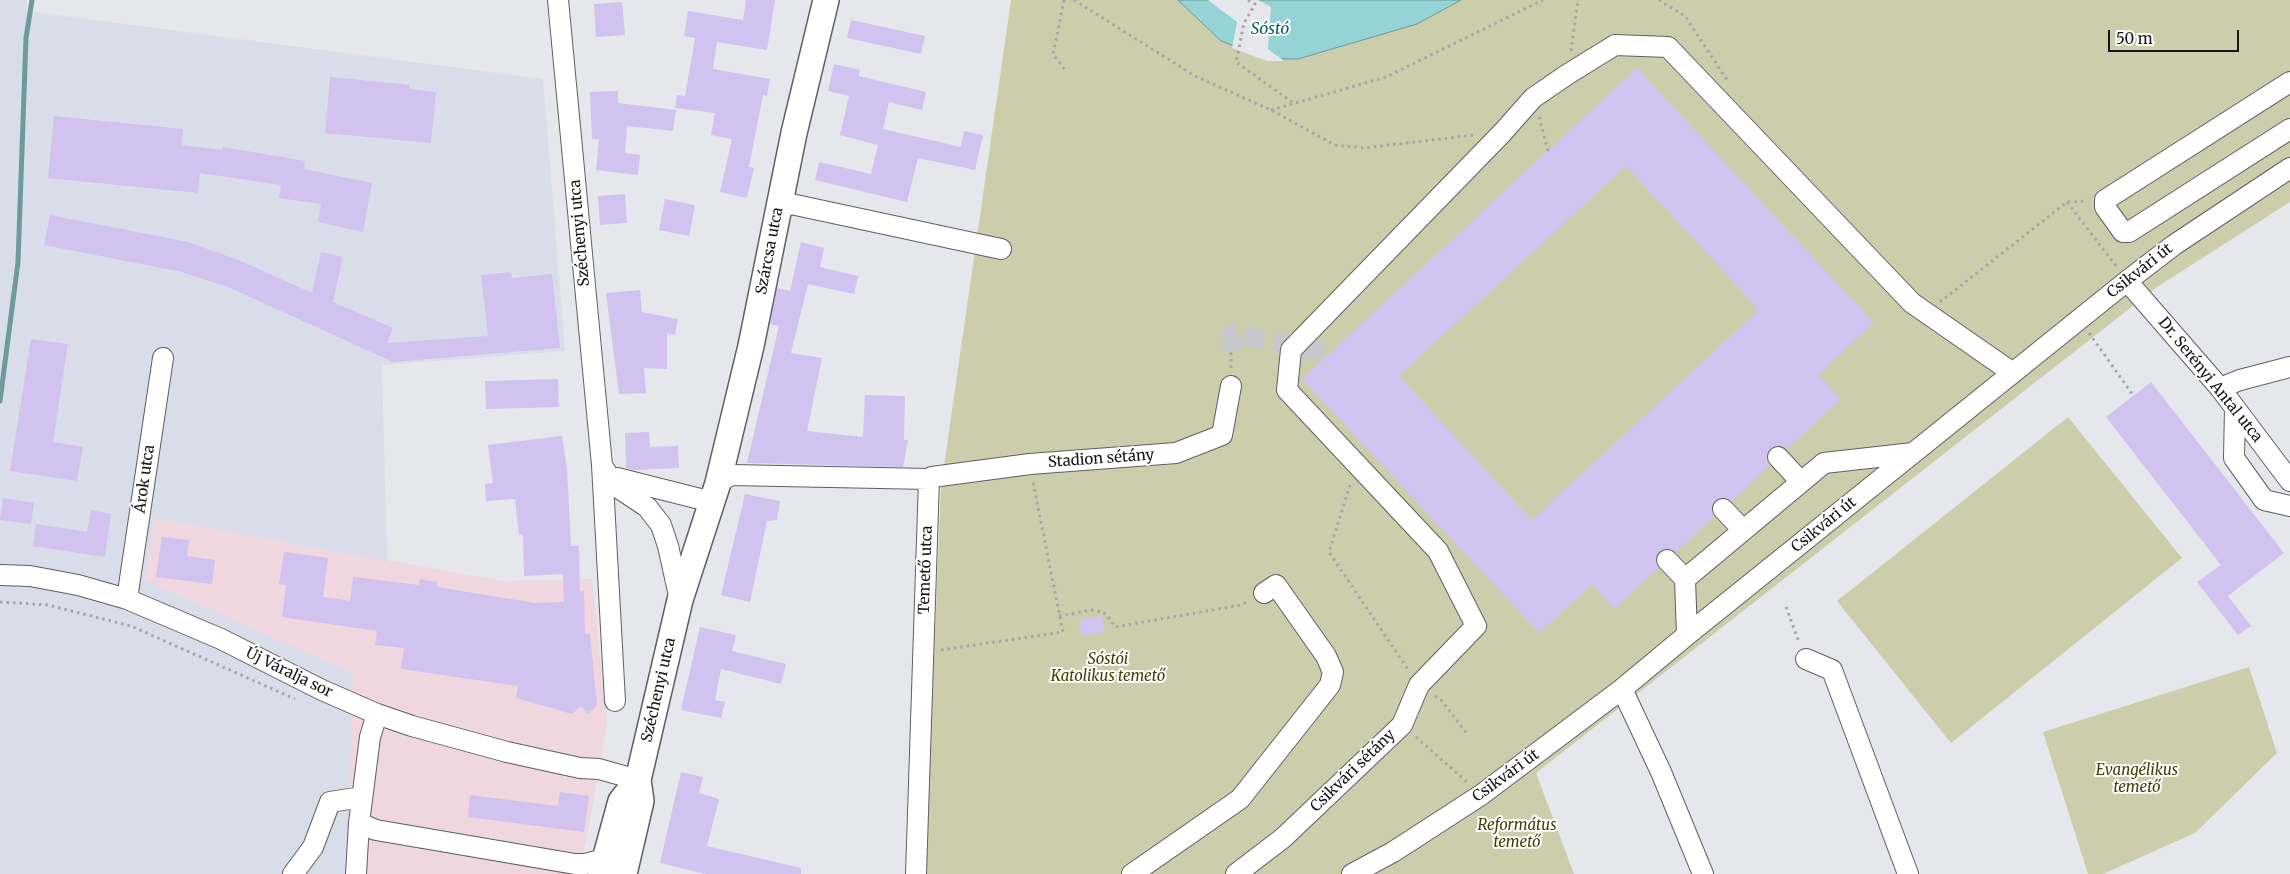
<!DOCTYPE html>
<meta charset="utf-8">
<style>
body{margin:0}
#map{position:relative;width:2290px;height:874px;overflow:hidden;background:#e6e7ec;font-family:Merriweather,serif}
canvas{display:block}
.scale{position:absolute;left:2108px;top:30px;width:131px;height:22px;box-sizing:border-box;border:2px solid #151517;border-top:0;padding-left:6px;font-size:15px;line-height:18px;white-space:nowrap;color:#151517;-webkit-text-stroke:4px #fff;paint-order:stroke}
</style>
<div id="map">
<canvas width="2290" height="874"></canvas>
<div class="scale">50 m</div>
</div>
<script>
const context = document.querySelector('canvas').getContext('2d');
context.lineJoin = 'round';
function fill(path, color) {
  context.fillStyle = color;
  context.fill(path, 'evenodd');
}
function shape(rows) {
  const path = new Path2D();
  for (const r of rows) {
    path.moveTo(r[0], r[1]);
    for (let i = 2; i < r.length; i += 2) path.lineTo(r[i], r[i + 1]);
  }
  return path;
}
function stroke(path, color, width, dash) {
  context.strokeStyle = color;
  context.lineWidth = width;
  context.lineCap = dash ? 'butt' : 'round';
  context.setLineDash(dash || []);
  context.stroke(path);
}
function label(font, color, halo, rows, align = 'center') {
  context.font = font + ' Merriweather,serif';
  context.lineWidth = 4;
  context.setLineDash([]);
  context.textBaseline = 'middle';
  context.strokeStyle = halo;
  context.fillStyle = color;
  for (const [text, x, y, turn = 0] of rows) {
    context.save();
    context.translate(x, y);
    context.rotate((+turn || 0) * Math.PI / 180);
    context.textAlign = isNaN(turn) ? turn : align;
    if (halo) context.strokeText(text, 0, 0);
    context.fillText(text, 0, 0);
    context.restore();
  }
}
const commercial = shape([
 [154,518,502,581,592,579,607,725,586,841,577,874,347,874,145,580]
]);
const built = shape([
 [0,0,27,0,26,11,543,79,565,351,382,365,387,561,154,518,145,580,353,673,347,874,0,874]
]);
const green = shape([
 [1011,0,1178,0,1221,41,1296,0,2290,0,2290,202,2157,287,1536,773,1574,874,925,874,941,487],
 [2068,417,2182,558,1951,743,1837,601],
 [2249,667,2277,753,2195,833,2103,874,2088,874,2043,732]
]);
const water = shape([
 [1178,0,1461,0,1417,24,1298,59,1268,59,1221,41,1178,0]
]);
const pier = shape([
 [1208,0,1258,0,1271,7,1268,49,1284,61,1267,61,1232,48,1237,22]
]);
const stream = shape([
 [0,401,18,262,26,38,32,0]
]);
const building = shape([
 [746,0,775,0,767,50,717,42,713,69,770,79,767,96,763,95,749,167,754,168,747,198,720,192,732,139,711,135,715,113,675,108,677,95,685,96,695,38,684,36,688,11,743,20],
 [622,2,625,35,596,37,594,4],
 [851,20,925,36,921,54,847,38],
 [834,64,860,70,859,76,926,92,922,110,889,102,883,129,961,147,964,131,983,135,975,170,918,158,907,202,815,180,819,162,871,174,878,145,840,135,849,96,828,91],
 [1637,68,1874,323,1818,375,1841,399,1787,449,1781,446,1770,448,1766,459,1770,465,1732,501,1726,498,1715,500,1712,506,1714,517,1676,552,1670,549,1659,551,1656,557,1659,568,1614,609,1592,585,1539,633,1302,379],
 [1626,166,1759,310,1532,520,1399,376],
 [330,77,410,85,409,89,436,92,431,143,325,133],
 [618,91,618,103,676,110,673,131,627,126,625,153,640,155,638,175,596,170,599,139,592,139,590,92],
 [54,116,183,129,182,145,223,150,223,147,305,161,304,169,372,183,363,232,318,222,321,204,279,198,281,185,200,173,198,193,48,178],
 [625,194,627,223,600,225,598,196],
 [665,199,695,205,689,236,659,230],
 [50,215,188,242,241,261,312,293,321,252,343,257,333,302,393,328,387,343,488,336,481,275,511,272,512,278,552,274,560,348,393,362,228,287,182,272,44,245],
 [801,242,824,248,820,267,858,276,854,294,808,284,791,353,822,358,807,431,863,437,865,395,905,396,904,440,908,440,903,467,747,463,779,326,770,324,777,288,790,291],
 [640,290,642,312,678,319,675,335,667,333,667,369,644,368,646,393,619,394,606,293],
 [31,339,68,344,53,442,83,447,77,481,10,471],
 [558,379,559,407,486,409,485,381],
 [2151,382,2284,553,2228,596,2251,626,2238,635,2197,582,2221,565,2106,417],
 [649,432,650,447,678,446,679,468,633,470,626,468,625,433],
 [562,436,567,469,571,546,579,546,580,592,584,591,585,634,590,634,597,705,588,714,581,706,572,714,516,698,518,686,401,669,404,648,375,645,377,631,282,617,286,585,279,584,284,552,328,558,323,597,350,601,353,577,419,585,420,579,437,582,437,587,535,603,564,602,563,574,524,576,523,534,519,535,515,499,486,501,485,484,493,483,488,445],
 [745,494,780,501,777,520,767,521,750,602,721,595],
 [3,498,34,503,31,524,0,520],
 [91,510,111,514,105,557,33,546,36,524,87,532],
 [162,537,189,540,187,556,215,560,212,584,156,577],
 [1102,616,1105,632,1082,636,1079,619],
 [700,627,736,635,732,651,786,664,781,684,721,669,715,700,725,702,721,718,681,710],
 [681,772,703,777,699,793,719,799,707,846,801,868,801,874,706,874,660,863],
 [560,792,589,796,584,832,468,817,470,795,558,806]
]);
const minorTunnel = shape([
 [1231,351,1232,334,1330,353]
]);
const path = shape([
 [1064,0,1053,54,1066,71],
 [1074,0,1195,76,1271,110,1335,145,1363,148,1474,135],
 [1248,0,1255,4,1244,23,1236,62,1292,102],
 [1659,0,1685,16,1727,80],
 [1571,51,1578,0],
 [1271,110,1386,77,1543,0],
 [1539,117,1548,151],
 [2067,202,2116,266],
 [1940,302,2067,202,2087,201],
 [2089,333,2133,395],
 [1231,368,1231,351],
 [1350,485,1329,552,1409,671],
 [0,602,48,605,131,626,295,699],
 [1786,607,1799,642],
 [1059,616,1092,610,1103,612,1110,619,1115,627,1241,605,1248,601],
 [941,650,1063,632,1033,482],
 [1435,696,1441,700,1468,735],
 [1416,737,1467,782]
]);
const minor = shape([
 [558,0,602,465,615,701],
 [2290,82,2105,200,2105,207,2123,232,2129,232,2290,129],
 [779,209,791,204,1001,249],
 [2127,281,2220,388,2290,481],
 [2220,388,2240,380,2290,367],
 [2235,408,2234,458,2264,500,2290,506],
 [1778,457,1801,482],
 [603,467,614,485,647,507,661,525,668,546,680,600],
 [617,478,712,502],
 [929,479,932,477,1030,464,1176,453,1222,435,1231,386],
 [718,483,731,475,929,479,916,874],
 [1723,509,1743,530],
 [1667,560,1685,579],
 [0,575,30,576,78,585,127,599,221,639,322,690,377,714,412,726,507,752,580,768,599,769,638,780],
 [127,599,163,358],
 [1687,635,1685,579,1824,463,1913,453],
 [1806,659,1832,670,1908,874],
 [1622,689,1661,772,1703,874],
 [377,714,370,737,359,823,376,830,575,864,585,864,605,859],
 [293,874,313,847,330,802,362,797],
 [356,874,359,823],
 [1132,874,1240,799,1330,685,1333,672,1326,656,1276,585,1264,593],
 [1236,874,1283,838,1402,725,1419,685,1476,626,1438,551,1287,390,1291,350,1503,132,1533,98,1568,74,1615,45,1668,47,1912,303,2013,373],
 [1352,874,1393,852,1481,795,1622,689,1687,635,2127,281,2174,245,2290,168]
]);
const major = shape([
 [601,874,621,801,638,780],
 [624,874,641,801,638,780,680,600,718,483,751,346,794,133,826,0]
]);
const streetNames = [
 ["Széchenyi utca",580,233,-95],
 ["Szárcsa utca",770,251,-79],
 ["Csikvári út",2140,271,-38],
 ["Dr. Serényi Antal utca",2210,380,51],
 ["Stadion sétány",1101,459,-4],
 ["Árok utca",145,479,-82],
 ["Csikvári út",1824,525,-39],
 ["Temető utca",926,570,-88],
 ["Új Váralja sor",289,673,26],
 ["Széchenyi utca",659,690,-77],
 ["Csikvári sétány",1353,771,-44],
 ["Csikvári út",1506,776,-36]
];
const parkNames = [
 ["Sóstói",1108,660],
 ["Katolikus temető",1108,677],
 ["Evangélikus",2137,771],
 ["temető",2137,788],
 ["Református",1517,826],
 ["temető",1517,843]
];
const waterNames = [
 ["Sóstó",1270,29]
];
fill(commercial, '#efd6df');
fill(built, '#d9dde9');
fill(green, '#ccceab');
fill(water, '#95d3d4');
stroke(water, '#6f9a9b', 1);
fill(pier, '#e6e7ec');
stroke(stream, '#6f9a9b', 5);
fill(building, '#d1c2ef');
stroke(minorTunnel, '#c7c8cc', 20, [20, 10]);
stroke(minor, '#5e5f63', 22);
stroke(major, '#5e5f63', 28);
stroke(path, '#a5a6aa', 3, [2.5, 4]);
stroke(minor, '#fff', 20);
stroke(major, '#fff', 25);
label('15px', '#151517', '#fff', streetNames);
label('italic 15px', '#3f3f04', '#fff', parkNames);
label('italic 16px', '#036062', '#fff', waterNames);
</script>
